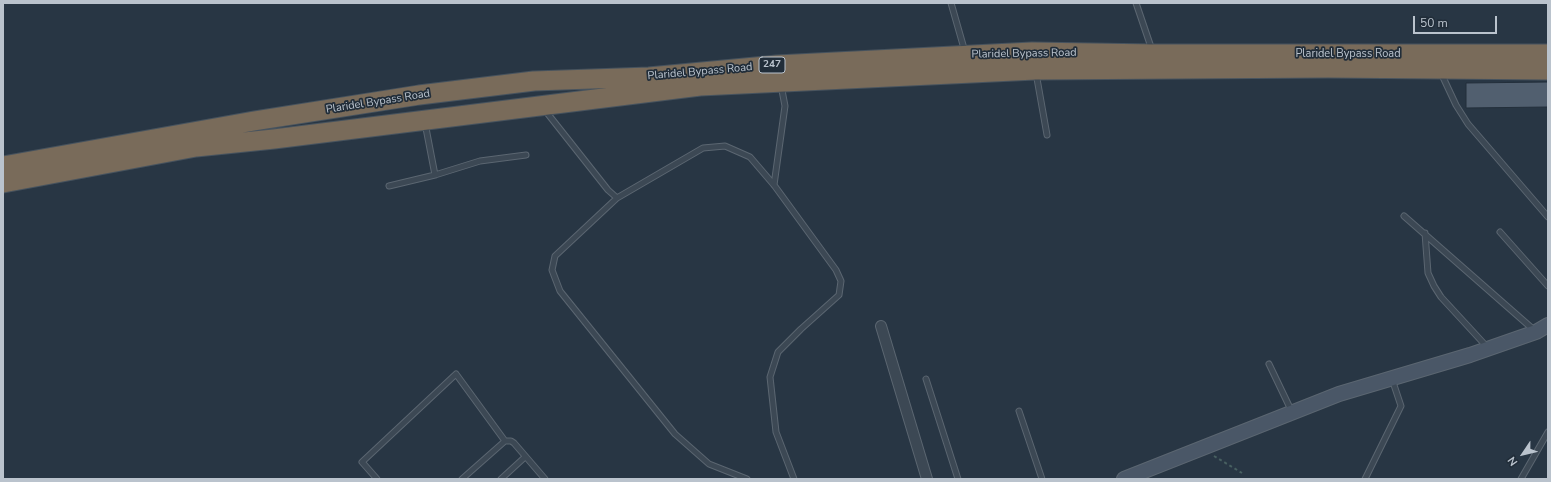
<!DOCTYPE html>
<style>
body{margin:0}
#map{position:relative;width:1551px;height:482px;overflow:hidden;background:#283644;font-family:"Nunito Sans",sans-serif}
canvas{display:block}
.frame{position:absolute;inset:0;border:4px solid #bac3cd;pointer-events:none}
.north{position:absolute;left:1503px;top:434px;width:40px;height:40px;-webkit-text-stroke:3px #212d39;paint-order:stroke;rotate:235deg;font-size:11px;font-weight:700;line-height:16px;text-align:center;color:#bac3cd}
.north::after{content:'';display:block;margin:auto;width:14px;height:18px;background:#bac3cd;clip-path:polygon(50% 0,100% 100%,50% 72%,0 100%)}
.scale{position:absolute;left:1413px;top:16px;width:84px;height:18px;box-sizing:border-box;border:2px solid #bac3cd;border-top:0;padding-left:5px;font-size:12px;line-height:14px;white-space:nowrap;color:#bac3cd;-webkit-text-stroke:3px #212d39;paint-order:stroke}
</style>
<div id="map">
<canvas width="1551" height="482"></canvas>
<div class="frame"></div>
<div class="north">N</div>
<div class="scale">50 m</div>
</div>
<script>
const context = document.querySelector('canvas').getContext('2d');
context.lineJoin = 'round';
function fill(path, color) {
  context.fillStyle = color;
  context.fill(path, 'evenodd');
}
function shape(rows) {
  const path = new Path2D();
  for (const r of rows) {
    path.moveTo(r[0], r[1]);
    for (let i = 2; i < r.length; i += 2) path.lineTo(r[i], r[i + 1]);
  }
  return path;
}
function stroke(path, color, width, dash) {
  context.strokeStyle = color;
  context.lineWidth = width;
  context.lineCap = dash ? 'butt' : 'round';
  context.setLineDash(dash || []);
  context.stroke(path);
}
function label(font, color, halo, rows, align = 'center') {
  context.font = font + ' "Nunito Sans",sans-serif';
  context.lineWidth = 3.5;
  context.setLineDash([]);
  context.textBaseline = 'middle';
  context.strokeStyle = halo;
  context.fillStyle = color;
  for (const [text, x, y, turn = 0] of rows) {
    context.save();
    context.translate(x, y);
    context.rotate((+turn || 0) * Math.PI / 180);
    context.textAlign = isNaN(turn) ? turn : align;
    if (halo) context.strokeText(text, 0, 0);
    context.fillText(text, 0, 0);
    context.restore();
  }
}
const building = shape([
 [1548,82,1548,107,1466,108,1466,83,1548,82]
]);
const path = shape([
 [1214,456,1242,473]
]);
const lane = shape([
 [951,3,965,52],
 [1136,3,1152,50],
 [1036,73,1047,135],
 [1441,73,1456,105,1468,124,1548,217],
 [544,109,608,190,617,198,703,148,725,146,750,157,774,185,836,270,841,281,839,295,801,329,778,352,770,377,776,432,794,479],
 [425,123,435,175],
 [774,185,785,106,781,85],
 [389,186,435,175,480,161,526,155],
 [617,198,555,256,552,270,560,291,675,434,709,464,747,479],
 [1404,216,1534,330],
 [1500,232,1548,286],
 [1425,233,1428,273,1434,286,1441,297,1488,348],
 [1269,364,1292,412],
 [926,379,958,479],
 [1019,411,1042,479],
 [377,479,362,462,456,374,505,441,511,441,514,443,545,479],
 [462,479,505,441],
 [501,479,525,457],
 [1365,479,1401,406,1392,379],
 [1521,479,1548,432]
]);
const street = shape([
 [881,326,927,479]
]);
const secondary = shape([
 [1124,479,1339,394,1470,355,1536,332,1548,325]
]);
const highway = shape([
 [3,166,254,121,419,95,534,81,649,77,777,65,1032,52,1153,54,1548,54],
 [3,183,196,147,274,139,700,86,1035,70,1328,68,1548,70]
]);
const shields = [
 [772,65,26]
];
const shieldNames = [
 ["247",772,65]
];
const streetNames = [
 ["Plaridel Bypass Road",1024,54,-1],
 ["Plaridel Bypass Road",1348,54],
 ["Plaridel Bypass Road",700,72,-5],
 ["Plaridel Bypass Road",378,102,-9]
];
fill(building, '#515f6f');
stroke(building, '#232f3b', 1);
stroke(lane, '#5b6671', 7);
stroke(street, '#5b6671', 12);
stroke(secondary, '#5b6671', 16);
stroke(highway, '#47535e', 21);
stroke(path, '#486061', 2, [3, 3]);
stroke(lane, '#3c4854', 5);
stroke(street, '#3c4854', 10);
stroke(secondary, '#4a5767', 14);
stroke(highway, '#796b5a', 19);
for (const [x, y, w] of shields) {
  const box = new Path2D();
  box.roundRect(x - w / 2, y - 8, w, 16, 3);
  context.fillStyle = '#212d39';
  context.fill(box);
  stroke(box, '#bac3cd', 1);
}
label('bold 10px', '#bac3cd', null, shieldNames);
label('11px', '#bac3cd', '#212d39', streetNames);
</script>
